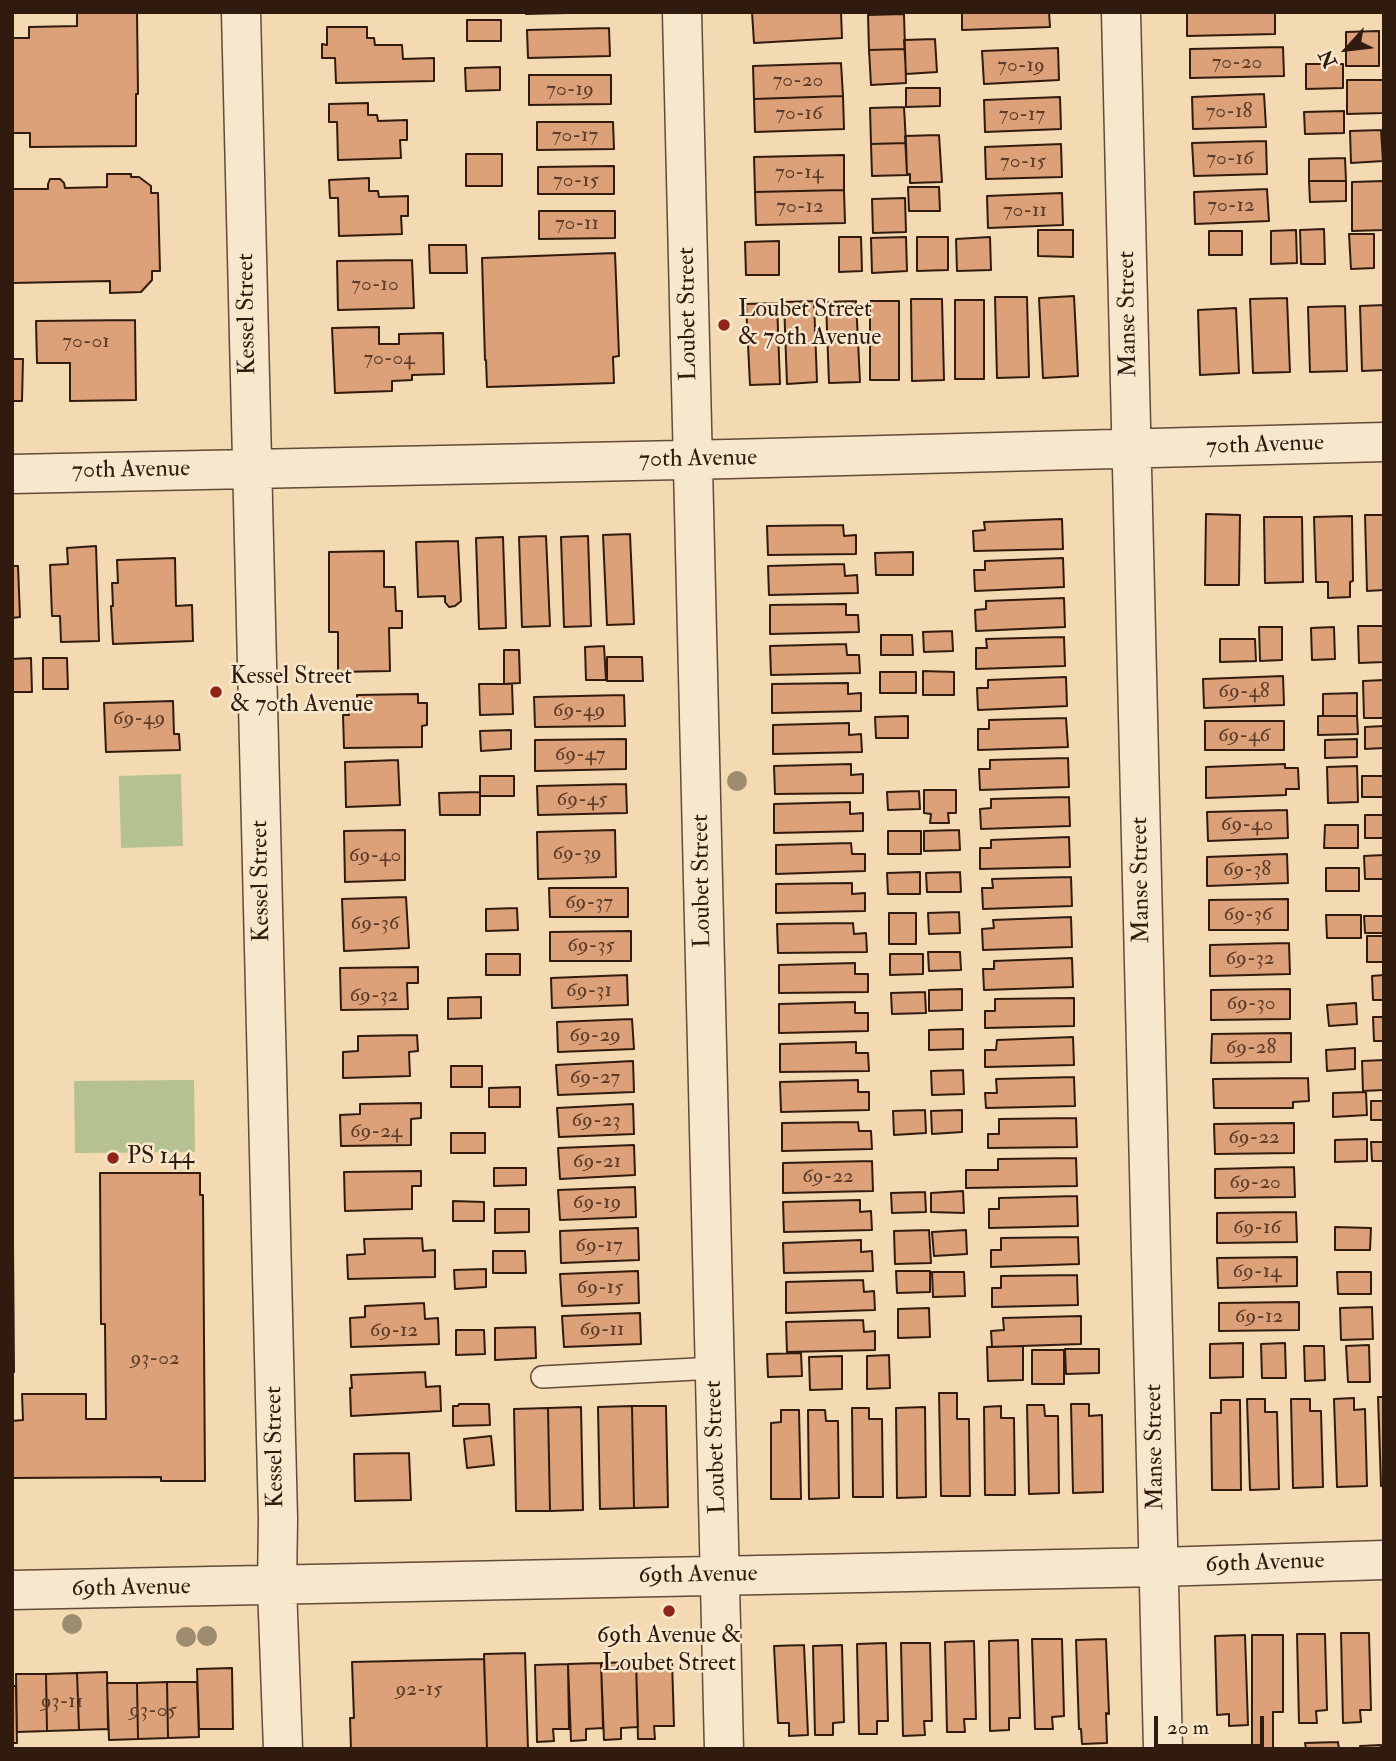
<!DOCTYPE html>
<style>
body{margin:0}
#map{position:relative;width:1396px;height:1761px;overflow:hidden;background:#f3dab2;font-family:"IM FELL Double Pica",serif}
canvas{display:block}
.frame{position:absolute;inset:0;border:14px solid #311b0f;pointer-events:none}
.north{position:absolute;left:1312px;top:14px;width:70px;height:70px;-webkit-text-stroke:5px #f7e7cd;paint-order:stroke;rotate:243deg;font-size:19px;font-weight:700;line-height:28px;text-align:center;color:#311b0f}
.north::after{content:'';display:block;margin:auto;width:24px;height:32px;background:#311b0f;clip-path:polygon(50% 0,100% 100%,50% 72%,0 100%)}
.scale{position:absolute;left:1154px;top:1716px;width:110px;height:32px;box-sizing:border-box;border:4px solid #311b0f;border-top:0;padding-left:9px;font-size:21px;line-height:24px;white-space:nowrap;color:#311b0f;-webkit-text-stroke:5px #f7e7cd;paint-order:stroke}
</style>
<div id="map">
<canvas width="1396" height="1761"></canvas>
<div class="frame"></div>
<div class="north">N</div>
<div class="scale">20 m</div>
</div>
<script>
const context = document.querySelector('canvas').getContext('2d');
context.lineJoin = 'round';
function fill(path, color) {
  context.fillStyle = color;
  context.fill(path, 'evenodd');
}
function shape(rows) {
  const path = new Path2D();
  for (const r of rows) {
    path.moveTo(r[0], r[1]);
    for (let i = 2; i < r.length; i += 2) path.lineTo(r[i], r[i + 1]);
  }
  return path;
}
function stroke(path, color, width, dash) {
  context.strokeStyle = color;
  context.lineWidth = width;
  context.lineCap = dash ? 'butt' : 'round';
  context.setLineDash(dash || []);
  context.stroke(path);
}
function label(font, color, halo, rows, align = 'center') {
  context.font = font + ' "IM FELL Double Pica",serif';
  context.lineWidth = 5;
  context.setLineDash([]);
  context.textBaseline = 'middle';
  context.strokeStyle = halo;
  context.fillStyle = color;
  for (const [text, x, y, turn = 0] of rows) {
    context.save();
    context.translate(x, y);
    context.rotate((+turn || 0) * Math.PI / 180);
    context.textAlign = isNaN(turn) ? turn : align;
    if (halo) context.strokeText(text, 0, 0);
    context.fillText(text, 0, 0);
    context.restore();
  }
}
const green = shape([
 [181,774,183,846,121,848,119,776],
 [194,1080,195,1152,75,1153,74,1081]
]);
const building = shape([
 [77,12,137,12,138,94,136,94,136,146,30,147,30,133,12,133,12,38,29,38,29,27,77,26,77,12],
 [525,12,608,12,526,14,525,12],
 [752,12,841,12,842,38,754,43,752,12],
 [962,12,1049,12,1050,27,962,30,962,12],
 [1187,12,1275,12,1275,34,1187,36,1187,12],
 [904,14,905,49,869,50,868,15,904,14],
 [467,20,501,20,501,41,467,41,467,20],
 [327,27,367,27,367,38,374,38,375,45,402,45,403,59,434,58,434,81,336,83,335,58,322,58,322,44,327,45,327,27],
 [609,28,610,56,528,58,527,30,609,28],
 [1379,31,1379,66,1346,66,1346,32,1379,31],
 [935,39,937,72,906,74,904,40,935,39],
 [1283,47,1284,76,1190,78,1190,49,1283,47],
 [1058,48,1059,80,984,84,982,51,1058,48],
 [905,49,906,83,871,85,869,50,905,49],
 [841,63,843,96,754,99,753,66,841,63],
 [1306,64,1343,64,1343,88,1306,89,1306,64],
 [500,67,500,90,466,91,465,68,500,67],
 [529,75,611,75,611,104,529,105,529,75],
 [1347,80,1383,80,1383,113,1347,114,1347,80],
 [906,88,940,88,940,106,906,107,906,88],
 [1264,94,1266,127,1193,129,1192,97,1264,94],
 [843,96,844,129,755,132,754,99,843,96],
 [1060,97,1061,129,985,132,984,100,1060,97],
 [368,103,368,115,377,115,378,121,407,120,407,140,400,140,401,158,338,160,337,122,329,122,329,104,368,103],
 [904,107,906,143,871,144,870,108,904,107],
 [1344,111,1344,133,1305,134,1304,112,1344,111],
 [537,122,613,122,614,149,537,150,537,122],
 [1381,130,1383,161,1351,163,1350,131,1381,130],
 [939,135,942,182,910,183,910,174,907,175,905,136,939,135],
 [1266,141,1267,174,1194,176,1192,143,1266,141],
 [906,143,907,175,872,176,871,144,906,143],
 [1061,144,1062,177,986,179,985,147,1061,144],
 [466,154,502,154,502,186,466,186,466,154],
 [844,155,844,190,755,192,754,157,844,155],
 [1345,158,1346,181,1309,181,1309,159,1345,158],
 [614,166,614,194,538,194,538,167,614,166],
 [107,174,131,174,131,177,139,177,151,186,151,193,158,193,160,271,152,271,152,280,141,292,110,293,110,281,12,283,12,189,48,189,48,184,50,179,60,179,64,183,65,188,107,187,107,174],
 [369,178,369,191,378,191,379,197,408,196,408,216,401,216,402,234,339,236,338,198,330,198,329,180,369,178],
 [1309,181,1346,181,1346,201,1310,202,1309,181],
 [1384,181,1384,230,1352,231,1352,182,1384,181],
 [908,187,939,187,940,211,909,211,908,187],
 [1267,189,1269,221,1195,224,1194,192,1267,189],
 [844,190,845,223,756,225,755,192,844,190],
 [1062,193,1063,225,988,228,987,196,1062,193],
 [905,198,906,232,873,233,872,199,905,198],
 [539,211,615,211,615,238,539,239,539,211],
 [1324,229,1325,264,1301,264,1300,230,1324,229],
 [1038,230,1073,230,1073,257,1038,256,1038,230],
 [1296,230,1297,263,1271,264,1271,231,1296,230],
 [1209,231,1242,231,1242,255,1209,255,1209,231],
 [1349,234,1374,234,1374,268,1351,269,1349,234],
 [839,237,861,237,862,271,839,272,839,237],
 [906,237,907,271,872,273,871,238,906,237],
 [917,237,948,237,948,270,917,271,917,237],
 [990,237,991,270,957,271,956,239,990,237],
 [779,241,779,275,746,275,745,242,779,241],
 [429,245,466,245,467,273,430,273,429,245],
 [615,253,619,356,613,357,614,383,487,387,486,360,485,360,482,258,615,253],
 [412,260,414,308,338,310,337,261,412,260],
 [1074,296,1078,376,1043,378,1039,298,1074,296],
 [995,297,1027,297,1029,377,997,378,995,297],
 [1287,298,1290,372,1253,373,1250,299,1287,298],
 [911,299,942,299,944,380,912,381,911,299],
 [955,300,984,300,984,379,955,379,955,300],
 [814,301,817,382,787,384,784,302,814,301],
 [856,301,860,382,829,383,826,302,856,301],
 [870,301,899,301,899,380,870,380,870,301],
 [777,303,780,384,750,385,746,304,777,303],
 [1384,305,1384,370,1362,371,1360,306,1384,305],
 [1345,306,1347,371,1310,372,1308,307,1345,306],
 [1236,308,1239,373,1200,375,1198,310,1236,308],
 [135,320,136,400,70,401,70,363,37,363,36,321,135,320],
 [379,327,379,344,399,344,399,334,443,333,444,374,412,375,412,380,392,381,392,391,335,393,332,328,379,327],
 [12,359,23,359,22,401,12,401,12,359],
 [1206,514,1240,515,1239,585,1205,585,1206,514],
 [1365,515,1384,515,1384,590,1367,591,1365,515],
 [1352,516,1353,581,1350,582,1350,597,1328,598,1328,582,1316,582,1314,517,1352,516],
 [1264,517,1302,517,1303,582,1265,583,1264,517],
 [1062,519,1063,549,974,551,973,531,985,530,984,522,1062,519],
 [843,525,844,536,856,535,856,554,768,555,767,526,843,525],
 [630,534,634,624,607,625,603,535,630,534],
 [546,536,550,626,522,627,519,537,546,536],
 [588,536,591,626,564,627,561,537,588,536],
 [503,537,506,628,479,629,476,538,503,537],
 [458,541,461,601,455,606,449,607,445,602,445,596,418,597,416,542,458,541],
 [96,546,99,641,61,642,60,616,52,616,50,565,68,564,67,548,96,546],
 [384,551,384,587,395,587,396,611,402,611,402,628,389,628,390,671,338,672,338,632,329,632,329,552,384,551],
 [913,552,913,575,876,575,875,553,913,552],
 [175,558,176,606,192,605,193,641,113,644,111,606,113,606,112,583,118,583,117,560,175,558],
 [1063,558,1064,587,975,591,974,570,985,570,985,561,1063,558],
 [844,564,845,576,857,575,858,593,769,595,768,566,844,564],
 [12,566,18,566,20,617,12,618,12,566],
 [1064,598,1065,627,976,631,975,610,986,609,986,601,1064,598],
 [846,604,846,615,858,615,859,632,770,634,770,605,846,604],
 [1358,626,1384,626,1384,662,1359,663,1358,626],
 [1259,627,1282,627,1282,660,1260,661,1259,627],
 [1334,627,1335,659,1312,660,1311,628,1334,627],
 [952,631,953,651,924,652,923,632,952,631],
 [881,635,912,635,913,655,881,655,881,635],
 [1064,637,1065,666,976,669,976,648,987,648,986,639,1064,637],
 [1220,639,1255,639,1256,661,1220,662,1220,639],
 [846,644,847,655,859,655,860,673,771,675,770,646,846,644],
 [604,646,606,680,586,680,585,647,604,646],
 [504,650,519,650,520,683,504,684,504,650],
 [607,657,642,657,643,681,607,681,607,657],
 [31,658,32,692,12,692,12,659,31,658],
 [43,658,67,658,68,689,43,689,43,658],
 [923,671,954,672,954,695,923,695,923,671],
 [880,672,916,672,916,693,880,693,880,672],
 [1283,676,1284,705,1204,708,1203,679,1283,676],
 [1066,677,1067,706,978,710,977,688,988,688,988,680,1066,677],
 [1384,680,1384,718,1364,718,1363,681,1384,680],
 [848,683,848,694,861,693,861,711,772,713,772,684,848,683],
 [479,684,512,684,513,714,480,715,479,684],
 [1357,693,1357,716,1323,716,1323,694,1357,693],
 [418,694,418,703,427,703,427,725,422,726,422,747,344,748,343,715,349,715,349,702,357,702,357,695,418,694],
 [624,695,625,726,535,727,534,697,624,695],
 [173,701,174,734,179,734,180,750,106,752,104,703,173,701],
 [908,716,908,738,876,738,875,717,908,716],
 [1318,716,1357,716,1358,734,1318,735,1318,716],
 [1066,718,1068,747,978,750,978,729,989,729,989,720,1066,718],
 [1205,721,1284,721,1284,750,1205,750,1205,721],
 [849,723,849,735,861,734,862,752,773,754,773,725,849,723],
 [1384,726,1384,748,1365,749,1365,727,1384,726],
 [511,730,511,749,481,751,480,731,511,730],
 [626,739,626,769,535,771,535,740,626,739],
 [1357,739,1357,757,1325,758,1325,740,1357,739],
 [1068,758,1069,787,980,790,979,769,990,769,990,760,1068,758],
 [398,760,400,805,346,807,345,762,398,760],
 [851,764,851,775,863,774,863,793,775,794,774,766,851,764],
 [1285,764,1285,768,1298,768,1299,789,1286,789,1286,795,1206,798,1206,767,1285,764],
 [1357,766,1358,802,1328,803,1327,767,1357,766],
 [480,776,514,776,514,796,480,796,480,776],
 [1362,776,1384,776,1384,797,1362,797,1362,776],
 [626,784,627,813,538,815,537,786,626,784],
 [924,790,956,790,956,813,948,813,949,823,930,823,931,814,924,813,924,790],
 [919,791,920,809,888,810,887,792,919,791],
 [480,792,480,815,440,815,439,793,480,792],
 [1069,797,1070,826,981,829,980,809,991,808,991,799,1069,797],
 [850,802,850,814,863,813,863,831,774,833,774,804,850,802],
 [1287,810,1288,838,1208,841,1207,812,1287,810],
 [1365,815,1384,815,1384,838,1365,838,1365,815],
 [1325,825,1358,825,1358,848,1324,848,1325,825],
 [405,830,405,880,345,882,344,831,405,830],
 [615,830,616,877,538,879,537,832,615,830],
 [959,830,960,850,924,851,924,831,959,830],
 [888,831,921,831,921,854,888,854,888,831],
 [1069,837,1070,867,980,869,980,848,991,848,991,840,1069,837],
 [851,843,852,854,865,854,865,871,776,874,776,845,851,843],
 [1287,854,1288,883,1207,886,1207,857,1287,854],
 [1384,855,1384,879,1365,879,1364,856,1384,855],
 [1326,868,1359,868,1359,891,1326,891,1326,868],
 [920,872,920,894,888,894,887,873,920,872],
 [960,872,961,892,927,892,926,873,960,872],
 [1071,877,1072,906,983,909,982,888,993,888,992,879,1071,877],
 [852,883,852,894,865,893,865,911,776,913,776,884,852,883],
 [549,888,628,888,628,917,550,917,549,888],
 [406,897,409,948,344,951,342,899,406,897],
 [1288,899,1288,930,1209,930,1209,900,1288,899],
 [517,908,518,930,486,931,486,909,517,908],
 [959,912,960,933,929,934,928,913,959,912],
 [889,913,916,913,916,944,889,944,889,913],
 [1326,915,1361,915,1361,938,1327,938,1326,915],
 [1364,916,1384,916,1384,933,1365,933,1364,916],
 [1071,917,1072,947,983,950,982,929,994,928,993,920,1071,917],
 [853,923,854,934,866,933,867,952,778,953,777,924,853,923],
 [631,931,631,961,550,961,550,932,631,931],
 [1367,936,1384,936,1384,962,1367,962,1367,936],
 [1289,943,1290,974,1210,976,1210,945,1289,943],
 [928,952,960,952,961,970,929,971,928,952],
 [486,954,520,954,520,975,486,975,486,954],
 [890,954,923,954,923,974,890,975,890,954],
 [1072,958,1073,987,984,990,983,969,994,969,994,961,1072,958],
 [855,963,855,974,868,974,868,992,779,993,779,965,855,963],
 [418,967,418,983,407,983,408,1009,341,1010,340,968,418,967],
 [627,975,628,1005,552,1008,551,978,627,975],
 [1384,975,1384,1000,1373,1000,1372,976,1384,975],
 [962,989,962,1010,929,1011,929,990,962,989],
 [1290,989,1290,1019,1211,1020,1211,990,1290,989],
 [925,992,926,1013,892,1014,891,993,925,992],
 [481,997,481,1018,448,1019,448,998,481,997],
 [1074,998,1074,1026,985,1028,985,1011,995,1011,995,999,1074,998],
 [855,1002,855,1013,868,1013,868,1031,779,1033,779,1004,855,1002],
 [1356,1003,1357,1024,1329,1026,1327,1005,1356,1003],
 [1373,1017,1384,1017,1384,1041,1374,1041,1373,1017],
 [632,1019,634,1049,558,1052,557,1022,632,1019],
 [963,1029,963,1049,929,1050,929,1030,963,1029],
 [1291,1033,1291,1062,1211,1063,1212,1034,1291,1033],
 [417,1035,418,1051,409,1052,410,1076,343,1078,343,1052,358,1051,358,1036,417,1035],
 [1073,1037,1074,1065,985,1067,985,1050,996,1050,997,1040,1073,1037],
 [856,1042,856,1053,868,1053,869,1071,780,1072,780,1044,856,1042],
 [1355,1048,1355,1069,1327,1071,1326,1050,1355,1048],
 [1384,1060,1384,1090,1363,1091,1362,1061,1384,1060],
 [633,1061,634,1092,558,1095,556,1065,633,1061],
 [451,1066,482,1066,482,1087,451,1087,451,1066],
 [963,1070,964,1094,932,1095,931,1071,963,1070],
 [1074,1077,1075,1106,986,1108,985,1093,997,1093,996,1079,1074,1077],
 [1308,1078,1309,1101,1293,1102,1293,1108,1214,1108,1213,1079,1308,1078],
 [858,1080,858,1092,869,1092,869,1110,781,1112,780,1082,858,1080],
 [520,1087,520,1107,489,1107,489,1088,520,1087],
 [1366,1092,1367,1115,1333,1117,1333,1093,1366,1092],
 [1371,1101,1384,1101,1384,1120,1371,1120,1371,1101],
 [421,1103,421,1118,411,1119,411,1145,341,1146,340,1115,360,1114,360,1104,421,1103],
 [633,1104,634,1134,559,1137,557,1108,633,1104],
 [925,1110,926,1133,894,1135,893,1111,925,1110],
 [962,1110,962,1132,932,1134,931,1111,962,1110],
 [12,1115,14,1372,12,1372,12,1115],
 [1076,1118,1077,1147,988,1148,988,1134,999,1134,999,1119,1076,1118],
 [858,1122,859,1131,871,1131,872,1149,782,1151,782,1123,858,1122],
 [1294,1123,1294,1153,1215,1154,1214,1124,1294,1123],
 [451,1133,485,1133,485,1153,451,1153,451,1133],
 [1367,1139,1367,1161,1335,1162,1335,1140,1367,1139],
 [1371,1142,1384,1142,1384,1161,1372,1161,1371,1142],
 [634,1145,635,1175,560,1179,558,1148,634,1145],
 [1076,1158,1077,1186,966,1188,966,1170,998,1170,998,1159,1076,1158],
 [872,1161,873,1191,783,1193,783,1163,872,1161],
 [1294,1167,1295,1197,1215,1198,1215,1169,1294,1167],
 [494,1168,526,1168,526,1185,494,1186,494,1168],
 [421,1171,421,1186,412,1186,412,1209,345,1211,344,1172,421,1171],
 [100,1173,200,1173,200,1195,203,1195,205,1481,161,1481,161,1477,12,1478,12,1421,23,1420,22,1394,86,1394,86,1419,106,1419,105,1324,101,1324,100,1173],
 [635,1187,636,1217,560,1220,558,1190,635,1187],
 [963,1191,964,1213,931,1212,931,1193,963,1191],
 [925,1192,926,1212,892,1213,891,1193,925,1192],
 [1077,1196,1078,1226,989,1228,989,1209,999,1209,999,1198,1077,1196],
 [860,1200,860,1212,871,1211,872,1230,784,1232,783,1202,860,1200],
 [453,1201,484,1202,484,1221,453,1221,453,1201],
 [495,1209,529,1209,529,1232,495,1233,495,1209],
 [1296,1212,1297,1242,1217,1243,1217,1213,1296,1212],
 [1335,1227,1371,1228,1370,1250,1335,1250,1335,1227],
 [638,1228,639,1260,561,1263,560,1231,638,1228],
 [929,1230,931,1263,895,1264,894,1231,929,1230],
 [966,1230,967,1254,934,1256,932,1232,966,1230],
 [1078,1237,1079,1264,991,1267,991,1250,1001,1250,1001,1238,1078,1237],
 [422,1238,423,1251,435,1250,435,1277,348,1279,347,1255,365,1254,364,1239,422,1238],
 [861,1240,861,1252,872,1251,873,1271,784,1273,783,1243,861,1240],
 [493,1251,525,1251,526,1273,493,1273,493,1251],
 [1297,1257,1297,1286,1218,1288,1217,1258,1297,1257],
 [486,1269,486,1287,455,1289,454,1270,486,1269],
 [638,1271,639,1303,562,1306,560,1274,638,1271],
 [896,1271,930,1271,930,1292,897,1293,896,1271],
 [932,1272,964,1272,965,1296,933,1297,932,1272],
 [1337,1272,1371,1272,1371,1294,1338,1294,1337,1272],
 [1077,1275,1078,1305,992,1307,992,1288,1001,1288,1001,1276,1077,1275],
 [863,1280,864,1292,874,1291,875,1310,786,1313,786,1282,863,1280],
 [1299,1302,1299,1330,1219,1331,1219,1303,1299,1302],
 [424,1303,425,1319,438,1318,439,1344,351,1347,350,1318,365,1317,365,1306,424,1303],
 [1372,1307,1373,1339,1341,1340,1340,1308,1372,1307],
 [929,1308,930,1337,898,1338,898,1309,929,1308],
 [640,1313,641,1344,564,1347,562,1316,640,1313],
 [1081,1316,1081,1344,992,1347,991,1331,1004,1330,1003,1318,1081,1316],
 [863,1320,864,1332,875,1331,875,1350,787,1352,786,1322,863,1320],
 [535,1327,536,1358,495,1360,495,1328,535,1327],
 [456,1330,484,1330,485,1354,456,1355,456,1330],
 [1243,1343,1243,1377,1210,1378,1210,1344,1243,1343],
 [1285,1343,1286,1378,1262,1378,1261,1344,1285,1343],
 [1369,1345,1370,1382,1348,1382,1346,1346,1369,1345],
 [1023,1346,1023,1380,988,1381,987,1347,1023,1346],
 [1304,1346,1324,1346,1325,1380,1305,1381,1304,1346],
 [1065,1349,1099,1349,1099,1373,1066,1374,1065,1349],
 [1032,1350,1064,1350,1064,1384,1032,1384,1032,1350],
 [801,1353,802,1376,768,1377,767,1354,801,1353],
 [889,1355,890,1388,867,1389,867,1356,889,1355],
 [842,1356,842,1389,810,1390,809,1357,842,1356],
 [425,1372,426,1387,440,1386,441,1411,351,1416,350,1388,352,1388,351,1375,425,1372],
 [939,1393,957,1393,957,1419,969,1419,970,1496,941,1496,939,1393],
 [1378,1397,1384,1397,1384,1485,1381,1486,1378,1397],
 [1354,1398,1354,1410,1365,1409,1367,1486,1337,1487,1334,1399,1354,1398],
 [1247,1399,1265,1399,1265,1412,1277,1412,1279,1489,1250,1490,1247,1399],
 [1291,1399,1310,1399,1310,1411,1321,1411,1323,1487,1293,1488,1291,1399],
 [1221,1400,1240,1400,1241,1490,1212,1490,1211,1413,1221,1413,1221,1400],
 [459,1404,489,1404,490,1425,453,1426,453,1406,458,1406,459,1404],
 [1071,1404,1089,1404,1089,1416,1102,1415,1103,1492,1073,1493,1071,1404],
 [1027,1405,1044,1405,1045,1416,1058,1416,1059,1493,1029,1494,1027,1405],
 [632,1406,666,1406,668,1507,634,1508,632,1406],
 [632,1406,634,1508,600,1509,598,1407,632,1406],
 [1001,1406,1001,1418,1014,1418,1015,1495,985,1495,984,1407,1001,1406],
 [581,1407,583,1510,550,1511,548,1408,581,1407],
 [925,1407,926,1497,897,1498,896,1408,925,1407],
 [548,1408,550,1511,516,1511,514,1409,548,1408],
 [852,1408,869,1408,869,1419,882,1419,883,1497,853,1497,852,1408],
 [781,1410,799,1410,801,1499,771,1499,771,1423,781,1422,781,1410],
 [808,1410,825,1410,826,1421,838,1421,839,1498,809,1499,808,1410],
 [491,1436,494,1465,467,1468,464,1439,491,1436],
 [409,1453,411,1500,355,1501,354,1454,409,1453],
 [1341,1633,1369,1633,1371,1710,1360,1710,1361,1722,1343,1723,1341,1633],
 [1297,1634,1325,1634,1327,1710,1316,1711,1317,1723,1299,1723,1297,1634],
 [1245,1635,1248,1725,1229,1726,1229,1714,1217,1715,1215,1636,1245,1635],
 [1252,1635,1283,1635,1283,1712,1273,1712,1273,1749,1252,1749,1252,1635],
 [1032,1639,1062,1639,1064,1716,1052,1717,1053,1729,1035,1729,1032,1639],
 [1106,1639,1109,1714,1106,1713,1107,1743,1082,1744,1081,1729,1079,1729,1076,1640,1106,1639],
 [1018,1640,1020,1718,1009,1718,1009,1730,990,1731,989,1641,1018,1640],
 [974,1641,976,1719,964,1719,965,1732,947,1732,945,1642,974,1641],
 [886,1643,888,1721,877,1721,877,1734,859,1734,857,1644,886,1643],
 [901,1643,930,1643,932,1721,924,1721,925,1735,903,1736,901,1643],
 [804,1645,808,1735,789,1736,789,1723,778,1723,774,1646,804,1645],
 [842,1645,844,1722,833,1723,833,1735,815,1735,813,1646,842,1645],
 [525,1653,528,1749,487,1749,484,1654,525,1653],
 [484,1659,487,1749,351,1749,350,1718,354,1718,352,1662,484,1659],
 [672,1660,674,1726,654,1726,655,1739,638,1739,636,1662,672,1660],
 [636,1662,638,1727,621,1728,621,1739,604,1740,601,1663,636,1662],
 [601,1663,603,1728,586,1729,586,1740,571,1741,568,1664,601,1663],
 [568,1664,569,1729,553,1729,554,1741,537,1742,535,1665,568,1664],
 [232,1668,233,1729,199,1729,197,1669,232,1668],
 [107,1672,108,1729,79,1730,77,1673,107,1672],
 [77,1673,79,1730,47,1731,46,1674,77,1673],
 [16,1674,46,1674,47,1731,17,1732,16,1674],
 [167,1682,197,1682,199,1737,168,1738,167,1682],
 [167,1682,168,1738,138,1739,137,1683,167,1682],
 [107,1683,137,1683,138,1739,109,1740,107,1683],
 [12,1686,16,1686,17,1743,12,1743,12,1686],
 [1338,1742,1339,1749,1306,1749,1305,1743,1338,1742],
 [1381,1745,1381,1749,1361,1749,1360,1746,1381,1745]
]);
const lane = shape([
 [542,1377,715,1368]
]);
const street = shape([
 [241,12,278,1519,277,1586,283,1749],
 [682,12,724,1749],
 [1121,12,1163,1749],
 [12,474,729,459,1384,442],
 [12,1590,1159,1567,1384,1560]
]);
const trees = [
 [737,781],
 [72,1624],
 [207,1636],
 [186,1637]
];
const markers = [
 [724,325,7,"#8f2418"],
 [216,692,7,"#8f2418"],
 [113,1158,7,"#8f2418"],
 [669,1611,7,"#8f2418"]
];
const numberNames = [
 ["70-20",1237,63],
 ["70-19",1021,66],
 ["70-20",798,81],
 ["70-19",570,90],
 ["70-18",1229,112],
 ["70-16",799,114],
 ["70-17",1022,115],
 ["70-17",575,136],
 ["70-16",1230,159],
 ["70-15",1023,162],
 ["70-14",799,173],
 ["70-15",576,181],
 ["70-12",1231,206],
 ["70-12",800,207],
 ["70-11",1025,211],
 ["70-11",577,224],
 ["70-10",375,285],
 ["70-01",86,342],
 ["70-04",389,359],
 ["69-48",1244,692],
 ["69-49",579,711],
 ["69-49",139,719],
 ["69-46",1244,736],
 ["69-47",580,755],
 ["69-45",582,800],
 ["69-40",1247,825],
 ["69-39",577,854],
 ["69-40",375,856],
 ["69-38",1247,870],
 ["69-37",589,903],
 ["69-36",1248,915],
 ["69-36",375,924],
 ["69-35",591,946],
 ["69-32",1250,959],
 ["69-31",589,991],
 ["69-32",374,996],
 ["69-30",1251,1004],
 ["69-29",595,1036],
 ["69-28",1251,1048],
 ["69-27",595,1078],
 ["69-23",596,1121],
 ["69-24",376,1132],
 ["69-22",1254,1138],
 ["69-21",597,1162],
 ["69-22",828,1177],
 ["69-20",1255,1183],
 ["69-19",597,1203],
 ["69-16",1257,1228],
 ["69-17",599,1246],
 ["69-14",1257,1272],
 ["69-15",600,1288],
 ["69-12",1259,1317],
 ["69-11",602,1330],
 ["69-12",394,1331],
 ["93-02",155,1359],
 ["92-15",419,1690],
 ["93-11",62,1702],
 ["93-05",153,1711]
];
const poiNames = [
 ["Loubet Street",738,311],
 ["& 70th Avenue",738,339],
 ["Kessel Street",230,678],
 ["& 70th Avenue",230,706],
 ["PS 144",127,1158],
 ["69th Avenue &",669,1637,"center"],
 ["Loubet Street",669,1665,"center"]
];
const streetNames = [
 ["Kessel Street",248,314,-91],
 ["Loubet Street",689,314,-91],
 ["Manse Street",1129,314,-91],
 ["70th Avenue",1265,446,-2],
 ["70th Avenue",698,460,-1],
 ["70th Avenue",131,471,-1],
 ["Manse Street",1142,880,-91],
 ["Kessel Street",262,881,-91],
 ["Loubet Street",703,881,-91],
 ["Kessel Street",276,1447,-91],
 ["Loubet Street",717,1447,-92],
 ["Manse Street",1156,1447,-91],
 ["69th Avenue",1265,1564,-2],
 ["69th Avenue",698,1576,-1],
 ["69th Avenue",131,1589,-1]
];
fill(green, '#b5c190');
fill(building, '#dca178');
stroke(building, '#311b0f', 2);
stroke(lane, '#624b38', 24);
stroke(street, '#624b38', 41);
stroke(lane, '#f7e7cd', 21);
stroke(street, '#f7e7cd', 38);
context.fillStyle = '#9e8c6e';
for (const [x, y] of trees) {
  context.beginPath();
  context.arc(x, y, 10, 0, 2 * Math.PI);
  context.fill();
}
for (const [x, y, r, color] of markers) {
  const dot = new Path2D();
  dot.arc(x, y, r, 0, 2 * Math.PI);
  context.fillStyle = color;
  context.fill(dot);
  stroke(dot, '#f7e7cd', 2.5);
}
label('21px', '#5c3c29', null, numberNames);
label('24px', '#311b0f', '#f7e7cd', poiNames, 'left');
label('24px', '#311b0f', '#f7e7cd', streetNames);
</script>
